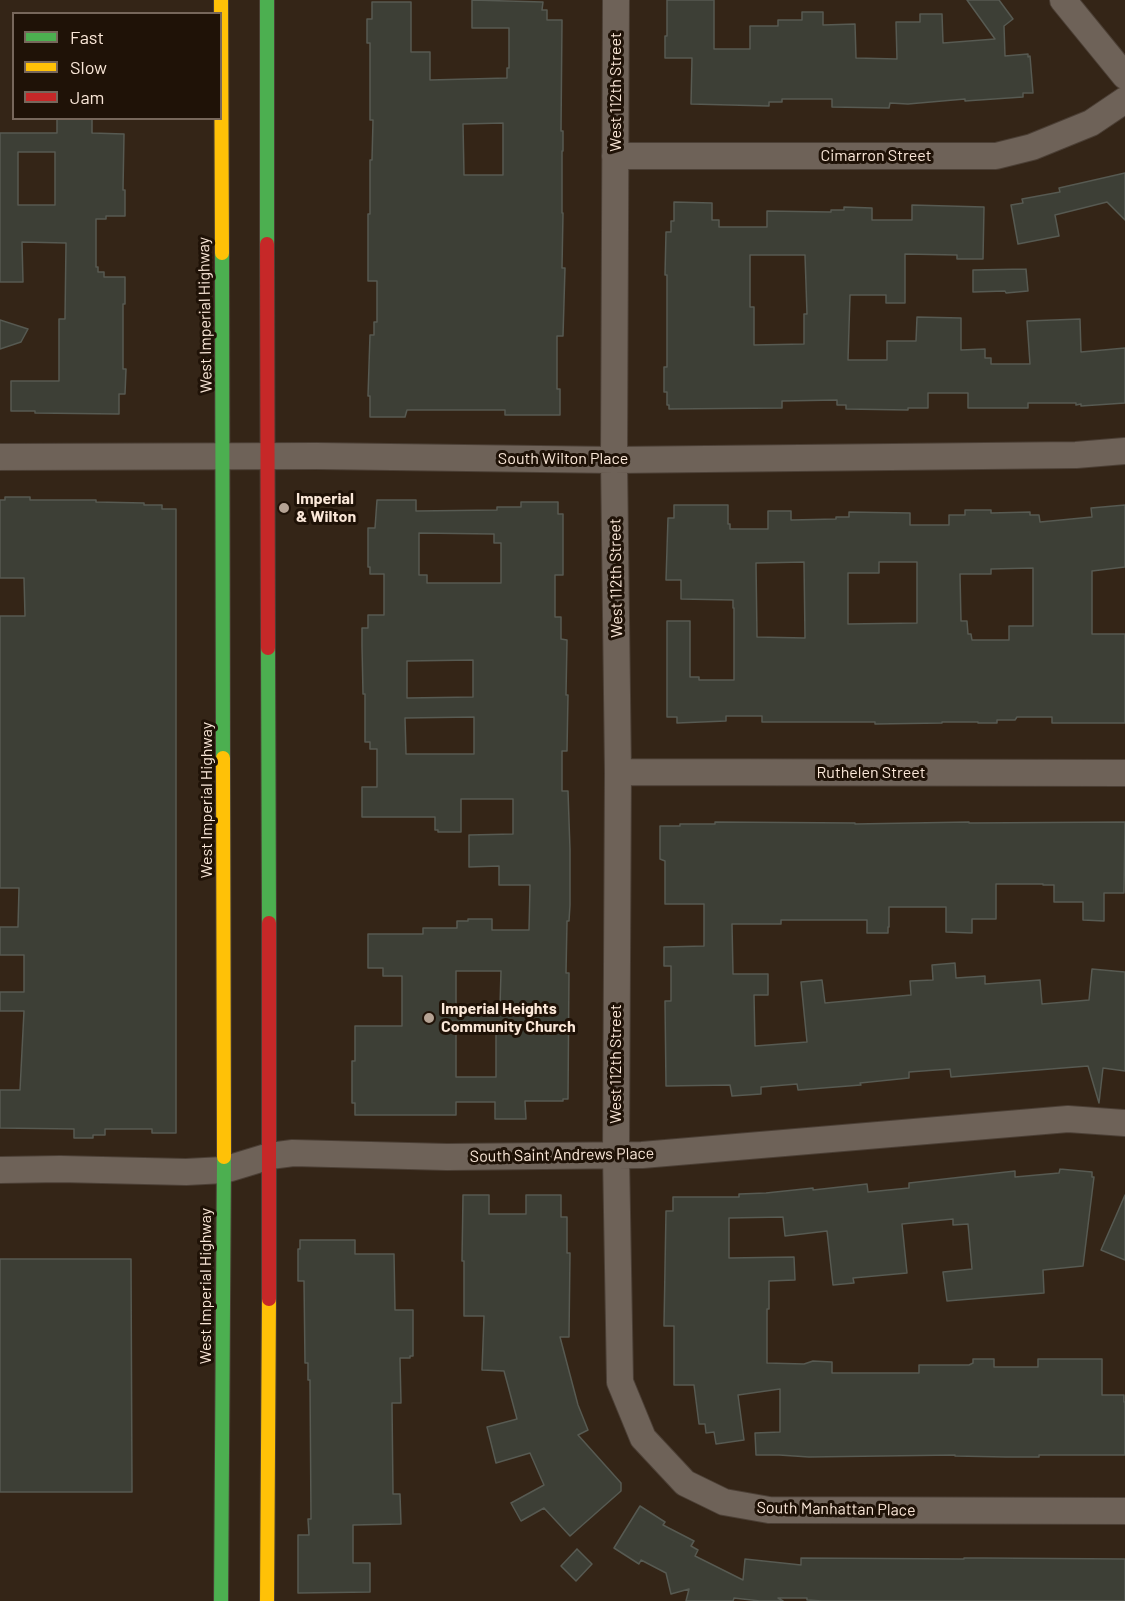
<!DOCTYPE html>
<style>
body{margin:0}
#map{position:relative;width:1125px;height:1601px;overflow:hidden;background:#342517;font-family:Barlow,sans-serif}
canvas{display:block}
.legend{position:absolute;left:12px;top:12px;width:210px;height:108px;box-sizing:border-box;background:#1f1207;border:2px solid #77675b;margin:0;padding:8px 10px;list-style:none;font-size:18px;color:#fae7d8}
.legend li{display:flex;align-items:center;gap:12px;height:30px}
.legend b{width:30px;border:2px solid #77675b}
</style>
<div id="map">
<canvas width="1125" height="1601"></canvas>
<ul class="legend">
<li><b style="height:8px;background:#4caf50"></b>Fast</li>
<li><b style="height:8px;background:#ffc107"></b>Slow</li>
<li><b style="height:8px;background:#c62828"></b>Jam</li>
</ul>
</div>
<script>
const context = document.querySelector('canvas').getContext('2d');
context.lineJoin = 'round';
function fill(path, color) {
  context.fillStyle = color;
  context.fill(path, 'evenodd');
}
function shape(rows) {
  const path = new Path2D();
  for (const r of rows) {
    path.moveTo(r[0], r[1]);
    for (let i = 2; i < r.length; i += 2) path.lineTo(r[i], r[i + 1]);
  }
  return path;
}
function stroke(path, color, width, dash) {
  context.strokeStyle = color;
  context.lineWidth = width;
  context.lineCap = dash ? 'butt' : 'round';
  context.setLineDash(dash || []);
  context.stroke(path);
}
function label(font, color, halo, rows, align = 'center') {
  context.font = font + ' Barlow,sans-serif';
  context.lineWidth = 6;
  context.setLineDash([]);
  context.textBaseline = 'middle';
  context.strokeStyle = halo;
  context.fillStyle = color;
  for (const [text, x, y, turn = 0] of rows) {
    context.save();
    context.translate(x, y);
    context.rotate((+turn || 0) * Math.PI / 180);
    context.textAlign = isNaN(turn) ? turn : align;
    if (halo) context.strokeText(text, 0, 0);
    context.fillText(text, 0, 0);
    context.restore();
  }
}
const building = shape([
 [472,0,543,2,542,10,547,10,547,20,562,20,561,131,563,131,563,151,562,151,562,213,563,213,562,268,565,268,563,336,557,336,557,389,560,389,560,415,505,415,505,410,407,410,405,417,370,417,370,396,368,396,370,335,374,335,374,322,377,322,377,281,368,281,368,214,370,214,370,160,372,160,373,120,370,120,370,43,367,43,367,19,372,19,372,2,411,2,411,52,430,52,430,80,507,78,507,68,509,68,509,28,472,28,472,0],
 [503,123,503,175,464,175,463,124,503,123],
 [667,0,714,0,714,49,750,49,750,26,778,26,778,20,802,20,802,12,823,12,823,25,855,24,856,58,897,59,896,22,920,22,920,14,942,14,943,43,995,39,967,0,999,0,1013,19,1004,26,1005,56,1028,54,1028,57,1030,56,1033,93,1023,93,1023,97,965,101,965,99,908,104,890,103,889,108,832,107,832,99,782,99,782,102,769,102,769,106,691,104,692,58,665,58,665,36,667,36,667,0],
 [57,118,92,118,92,133,124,134,123,190,125,190,125,216,106,216,106,219,96,219,96,267,98,267,98,272,104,272,104,277,125,277,125,304,123,304,123,369,126,369,125,394,119,394,119,414,35,413,35,411,11,411,11,381,59,381,59,319,65,319,66,243,22,242,23,282,0,282,0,133,57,133,57,118],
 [18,152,55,152,55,205,18,205,18,152],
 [1125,173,1125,220,1107,202,1055,215,1059,236,1018,244,1011,205,1023,203,1022,199,1060,192,1059,188,1125,173],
 [674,202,712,203,712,220,719,220,719,227,767,227,767,211,831,212,831,210,844,210,844,207,872,208,872,220,912,220,912,205,984,207,983,259,957,259,957,255,905,254,905,303,886,303,886,295,850,295,848,360,887,360,887,341,916,341,917,317,961,318,961,350,985,349,985,358,991,358,991,364,1030,364,1027,321,1080,319,1081,352,1125,348,1125,403,1081,406,1081,404,1076,405,1076,403,1028,403,1028,408,968,408,968,393,928,393,928,408,908,408,908,410,846,409,846,405,837,405,837,400,782,401,782,408,669,409,669,405,667,405,667,392,664,392,664,367,667,367,667,275,665,275,666,232,671,232,671,221,674,221,674,202],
 [750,255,805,255,807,314,804,314,804,344,754,345,754,307,750,307,750,255],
 [1026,269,1028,291,1006,293,1005,291,973,292,973,270,1026,269],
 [0,320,28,329,21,342,0,349,0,320],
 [5,497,30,497,30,500,96,500,96,502,144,503,144,505,162,505,162,509,176,509,176,1133,152,1133,152,1129,105,1129,105,1135,93,1135,93,1138,74,1138,74,1129,0,1128,0,1090,20,1090,24,1011,0,1011,0,992,24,992,24,955,0,955,0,927,18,927,19,888,0,888,0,616,25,616,24,578,0,578,0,500,5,500,5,497],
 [377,500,416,500,416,511,497,510,497,507,521,507,521,502,558,502,558,514,563,514,563,575,555,575,555,617,561,617,561,639,567,640,566,695,568,695,567,751,562,751,562,791,568,791,570,850,570,905,569,921,567,921,566,973,569,973,568,1099,563,1099,563,1101,525,1101,526,1119,495,1119,495,1102,456,1102,456,1115,355,1115,355,1103,352,1103,352,1061,355,1061,355,1026,402,1026,402,976,383,976,383,968,368,968,368,934,423,934,423,928,457,928,457,921,468,921,468,919,492,919,492,930,529,930,530,885,499,885,499,866,469,867,469,835,513,834,513,799,461,799,461,832,438,832,438,830,435,830,435,817,362,817,362,787,377,787,377,749,370,749,370,742,365,742,365,694,363,694,362,646,362,628,368,628,368,615,384,615,384,574,370,574,370,567,368,567,368,528,375,528,377,500],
 [419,533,494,534,494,543,501,543,501,583,427,583,427,575,419,575,419,533],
 [473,660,473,697,407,698,407,661,473,660],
 [474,717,474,754,406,754,405,718,474,717],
 [456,971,501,971,500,1006,456,1007,456,971],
 [496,1027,496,1077,456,1077,456,1028,496,1027],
 [674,505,728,505,728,524,730,524,730,529,768,529,768,511,791,511,791,520,836,519,836,517,849,517,849,512,910,513,910,525,949,525,949,515,965,515,965,510,991,510,991,513,1030,512,1030,515,1039,515,1040,522,1092,517,1091,508,1125,505,1125,567,1092,571,1092,634,1125,634,1125,723,1052,723,1052,717,1017,717,1015,720,997,720,997,723,978,723,978,722,942,722,942,723,875,724,875,722,762,722,762,716,726,716,726,721,677,723,677,717,667,717,667,621,690,621,690,677,699,677,699,680,734,680,734,608,733,608,733,600,681,599,681,580,666,580,668,518,674,518,674,505],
 [804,562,805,638,757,637,756,563,804,562],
 [879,562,917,562,917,623,848,624,848,573,879,573,879,562],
 [1033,568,1033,626,1009,626,1009,640,972,640,971,634,968,634,967,621,961,621,960,574,991,574,991,569,1033,568],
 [715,822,855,823,855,824,969,822,969,823,1125,822,1124,893,1104,893,1104,921,1083,920,1083,902,1054,902,1054,885,1043,885,1043,884,996,884,996,919,972,919,972,933,946,932,946,907,889,907,889,927,888,927,888,933,867,933,867,920,781,920,781,924,732,924,733,974,768,974,768,995,754,995,755,1046,807,1042,801,982,822,980,825,1003,911,995,910,981,933,980,932,965,955,963,956,978,985,976,985,984,1040,980,1042,1004,1089,1000,1092,969,1125,972,1125,1071,1103,1068,1099,1103,1088,1066,951,1077,950,1069,909,1072,909,1078,860,1083,861,1085,798,1090,797,1084,761,1087,761,1094,732,1096,730,1085,666,1086,665,1001,671,1001,671,966,664,966,664,947,704,946,704,904,665,904,665,861,660,859,660,826,680,826,680,824,715,824,715,822],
 [1060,1169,1092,1172,1092,1177,1094,1177,1083,1266,1043,1270,1044,1293,947,1301,943,1272,972,1269,968,1224,953,1225,953,1219,902,1224,907,1273,853,1278,854,1283,833,1285,827,1231,785,1236,783,1217,729,1218,729,1258,794,1257,795,1280,769,1281,769,1309,767,1309,767,1363,804,1364,813,1361,832,1362,832,1373,919,1373,919,1365,969,1365,973,1363,973,1359,994,1359,994,1367,1038,1367,1038,1359,1102,1359,1102,1395,1124,1395,1124,1402,1125,1402,1125,1455,1039,1455,1039,1457,1006,1457,955,1456,955,1455,809,1457,779,1455,756,1455,755,1433,780,1432,780,1389,738,1395,744,1440,716,1444,714,1432,706,1433,705,1424,699,1424,694,1385,674,1385,674,1326,664,1326,666,1211,673,1211,673,1197,739,1197,739,1194,766,1193,813,1188,813,1190,867,1184,868,1192,909,1188,909,1183,1015,1171,1015,1177,1059,1173,1060,1169],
 [463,1195,489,1195,489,1214,526,1214,526,1195,561,1195,561,1217,567,1217,567,1253,570,1253,569,1337,560,1337,578,1405,588,1430,578,1435,621,1483,621,1491,570,1536,544,1508,521,1521,511,1503,544,1485,530,1453,496,1463,487,1427,517,1419,504,1371,482,1370,484,1316,464,1316,464,1261,462,1261,463,1195],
 [1125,1195,1125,1260,1101,1250,1125,1195],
 [300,1240,355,1240,355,1254,394,1254,395,1310,413,1310,413,1356,410,1356,410,1358,400,1358,401,1403,392,1403,393,1494,400,1494,401,1524,353,1525,353,1563,370,1563,370,1592,298,1593,298,1535,309,1535,308,1519,311,1519,310,1380,308,1380,308,1363,305,1363,304,1281,298,1281,298,1249,300,1249,300,1240],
 [0,1259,131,1259,132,1492,0,1492,0,1259],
 [640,1506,665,1522,663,1525,694,1541,691,1546,698,1550,695,1556,743,1580,745,1559,801,1565,801,1558,964,1559,964,1558,983,1558,1125,1559,1125,1601,822,1601,807,1600,807,1598,778,1598,783,1601,760,1601,734,1598,733,1601,686,1601,689,1589,671,1594,666,1573,641,1560,639,1564,614,1548,640,1506],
 [577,1549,592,1564,576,1581,561,1566,577,1549]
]);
const street = shape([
 [616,0,614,460,618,772,616,1155,620,1382,643,1438,685,1483,724,1502,769,1510,1125,1511],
 [1063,0,1125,76],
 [615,156,996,156,1032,147,1091,123,1125,100],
 [0,457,317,456,614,460,1076,455,1125,451],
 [618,772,1125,773],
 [0,1170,60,1169,186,1172,224,1170,270,1156,293,1153,447,1157,642,1155,1068,1119,1125,1123]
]);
const fast = shape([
 [267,0,267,244],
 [222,253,223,758],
 [268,648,269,923],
 [221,1601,224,1157]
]);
const slow = shape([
 [221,0,222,253],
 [223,758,224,1157],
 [267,1601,269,1299]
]);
const jam = shape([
 [267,244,268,648],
 [269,923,269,1299]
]);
const markers = [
 [284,508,6,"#b5a394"],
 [429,1018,6,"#b5a394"]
];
const streetNames = [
 ["West 112th Street",616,92,-90],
 ["Cimarron Street",876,156],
 ["West Imperial Highway",205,315,-91],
 ["South Wilton Place",563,459],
 ["West 112th Street",616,578,-91],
 ["Ruthelen Street",871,773],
 ["West Imperial Highway",207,800,-90],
 ["West 112th Street",616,1064,-90],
 ["South Saint Andrews Place",562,1155,-1],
 ["West Imperial Highway",206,1286,-90],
 ["South Manhattan Place",836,1509,1]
];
const poiNames = [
 ["Imperial",296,499],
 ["& Wilton",296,517],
 ["Imperial Heights",441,1009],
 ["Community Church",441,1027]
];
fill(building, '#3d3f36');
stroke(building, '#575a52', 1.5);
stroke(street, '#4b3f35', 28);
stroke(fast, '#4b3f35', 16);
stroke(slow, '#4b3f35', 16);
stroke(jam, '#4b3f35', 16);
stroke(street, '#6e6258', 26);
stroke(fast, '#4caf50', 14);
stroke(slow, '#ffc107', 14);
stroke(jam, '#c62828', 14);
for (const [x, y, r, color] of markers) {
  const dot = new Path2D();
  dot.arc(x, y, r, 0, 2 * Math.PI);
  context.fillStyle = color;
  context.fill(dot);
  stroke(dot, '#1f1207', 2);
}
label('16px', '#fae7d8', '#1f1207', streetNames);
label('bold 16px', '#fae7d8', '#1f1207', poiNames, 'left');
</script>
